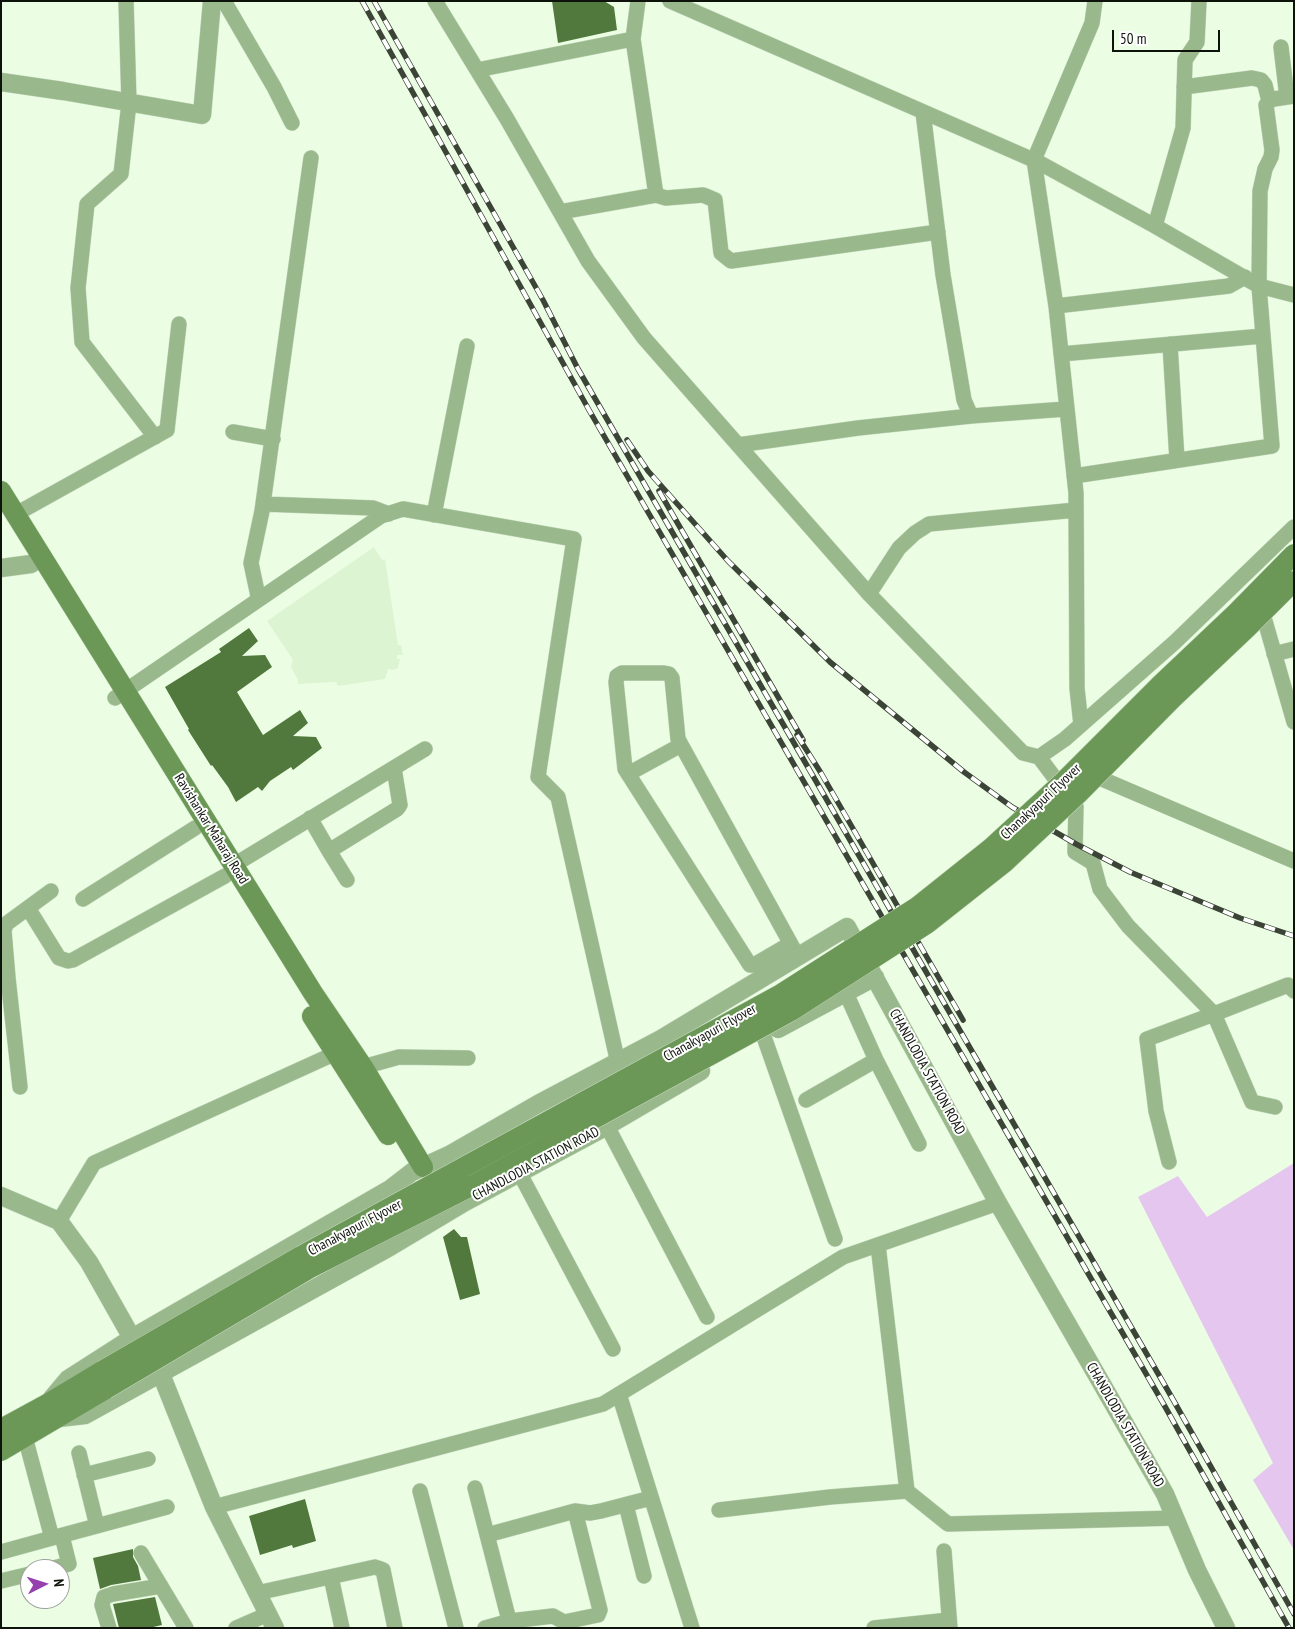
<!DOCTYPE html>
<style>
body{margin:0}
#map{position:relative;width:1295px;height:1629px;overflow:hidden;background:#ebfee3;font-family:"PT Sans Narrow",sans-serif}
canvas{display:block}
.frame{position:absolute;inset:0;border:2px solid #0d130a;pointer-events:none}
.north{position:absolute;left:20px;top:1559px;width:50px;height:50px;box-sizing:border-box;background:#fff;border:1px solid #9ea19d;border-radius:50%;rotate:85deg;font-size:14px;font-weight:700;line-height:20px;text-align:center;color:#0d130a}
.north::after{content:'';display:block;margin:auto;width:18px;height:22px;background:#9741af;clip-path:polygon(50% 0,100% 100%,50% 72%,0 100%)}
.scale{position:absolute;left:1112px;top:30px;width:108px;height:22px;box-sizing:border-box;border:2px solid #0d130a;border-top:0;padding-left:6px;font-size:15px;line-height:18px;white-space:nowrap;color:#0d130a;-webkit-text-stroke:4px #fff;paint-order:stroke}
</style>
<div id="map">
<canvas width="1295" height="1629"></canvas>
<div class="frame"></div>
<div class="north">N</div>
<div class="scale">50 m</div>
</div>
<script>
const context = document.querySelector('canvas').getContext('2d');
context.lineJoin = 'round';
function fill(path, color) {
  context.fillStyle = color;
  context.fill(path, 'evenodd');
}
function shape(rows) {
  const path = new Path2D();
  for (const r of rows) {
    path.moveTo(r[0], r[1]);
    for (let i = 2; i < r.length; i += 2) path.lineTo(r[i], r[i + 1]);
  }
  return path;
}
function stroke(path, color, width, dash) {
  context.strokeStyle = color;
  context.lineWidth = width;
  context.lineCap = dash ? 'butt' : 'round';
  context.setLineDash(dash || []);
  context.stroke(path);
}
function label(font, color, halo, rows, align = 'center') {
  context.font = font + ' "PT Sans Narrow",sans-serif';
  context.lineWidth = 4;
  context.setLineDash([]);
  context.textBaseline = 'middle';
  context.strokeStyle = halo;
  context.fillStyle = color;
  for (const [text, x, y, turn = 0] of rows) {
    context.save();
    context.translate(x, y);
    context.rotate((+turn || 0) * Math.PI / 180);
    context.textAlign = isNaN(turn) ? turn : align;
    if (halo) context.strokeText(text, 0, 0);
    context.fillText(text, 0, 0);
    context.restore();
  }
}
const built = shape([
 [374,547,382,560,385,559,398,645,401,645,403,655,397,655,397,659,400,659,398,668,394,670,388,669,385,679,338,686,336,682,298,684,298,680,291,667,293,660,267,621]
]);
const green = shape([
 [1294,1163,1294,1550,1253,1480,1273,1463,1138,1197,1178,1176,1207,1217]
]);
const building = shape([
 [552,1,604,1,614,7,617,30,558,43],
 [249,628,258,641,242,656,265,655,272,667,237,692,263,735,300,710,308,723,293,736,316,737,322,748,293,770,291,767,270,781,262,791,258,787,236,802,228,787,212,765,211,766,188,730,189,729,165,687,221,652,219,649],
 [454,1229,461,1237,467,1237,480,1294,460,1300,443,1237],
 [305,1499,316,1541,293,1548,292,1545,260,1555,249,1516],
 [133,1549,133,1557,138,1566,141,1580,111,1585,100,1589,93,1558],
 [155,1597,162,1625,149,1628,119,1628,113,1604]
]);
const minor = shape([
 [126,1,129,103,121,174,87,204,78,288,82,342,155,437],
 [224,1,274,87,292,123],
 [435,1,507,119,588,261,644,338,869,594,1023,753,1039,757,1065,739,1175,642,1294,527],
 [670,1,1038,162,1155,226,1259,286,1294,295],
 [633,39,656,195,666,198,703,195,715,200,721,253,731,261,938,232],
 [1281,47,1287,97],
 [477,70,633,39,638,1],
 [1184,87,1252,78,1261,80,1265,85,1269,101],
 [923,112,943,275,964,400,971,416,1066,409],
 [560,212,656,195],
 [1155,226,1183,128,1185,60,1197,42,1199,1],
 [1056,306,1229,286,1245,277],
 [1170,344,1177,460],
 [1061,354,1263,336],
 [233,432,273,439],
 [738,445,858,428,971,416],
 [1074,476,1272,446,1259,286,1260,191,1265,169,1271,157,1272,150,1266,105,1269,101,1274,99,1294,96],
 [263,504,373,508,389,514],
 [16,514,167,430,179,324],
 [434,515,467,346],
 [869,594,899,548,915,533,929,524,1076,510],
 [256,601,258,596,251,563,262,511,311,158],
 [1265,621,1294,722],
 [1274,654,1294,649],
 [115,698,381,516,403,509,574,539,538,777,558,797,618,1063],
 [1081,725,1077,688,1076,493,1056,306,1034,160,1092,23,1095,1],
 [1039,757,1066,793],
 [628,774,681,745],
 [1102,779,1294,861],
 [1076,806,1075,852,1093,863,1100,889,1128,926,1214,1014,1288,985,1294,991],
 [310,818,329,851,397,809,400,805,394,768],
 [329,851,347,880],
 [234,865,425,749],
 [83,899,195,828],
 [28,908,59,958,68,961,73,960,225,876],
 [790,944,754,965,750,965,625,769,616,682,617,676,622,673,664,673,669,674,672,678,678,739,798,957],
 [846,993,876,1060],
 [764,1037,835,1239],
 [363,1067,399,1057,468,1058],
 [20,1087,8,978,4,931,6,924,51,891],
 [806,1100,876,1060,919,1144],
 [607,1126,707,1317],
 [1169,1162,1156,1111,1147,1039,1214,1014,1252,1102,1275,1107],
 [519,1172,613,1349],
 [59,1221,94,1163,336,1053],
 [878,1245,907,1491,948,1524,1176,1518],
 [619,1394,692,1628],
 [79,1453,97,1526],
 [84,1475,148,1459],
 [475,1488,511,1628],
 [420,1491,456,1628],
 [626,1505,644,1576],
 [214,1507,603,1404,843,1257,998,1203],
 [719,1510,830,1497,907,1491],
 [487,1535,575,1511,590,1513,601,1511,651,1498],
 [52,1538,167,1507],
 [944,1551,950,1628],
 [1,1552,52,1538,25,1437],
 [141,1553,186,1628],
 [50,1569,69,1564,62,1536],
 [331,1577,342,1628],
 [1,1581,30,1574],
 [257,1593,375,1567,378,1568,383,1570,395,1628],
 [109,1628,102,1605,104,1597,113,1594,161,1586],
 [236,1628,268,1614],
 [485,1628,510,1621,553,1616,564,1622,598,1615,600,1610,575,1511],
 [874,1628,949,1620]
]);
const tertiary = shape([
 [1,82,63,91,202,115,212,1],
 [1,568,31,564,42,557],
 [778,1029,875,977],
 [1,1196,59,1221,89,1262,132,1338],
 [161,1374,214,1507,275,1628],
 [52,1398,68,1379,132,1338,390,1189,412,1172,449,1155,538,1104,661,1039,847,927,998,1203,1165,1494,1197,1570,1226,1628],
 [59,1418,85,1415,388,1248,465,1202,607,1126,701,1071]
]);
const secondary = shape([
 [1,491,313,993,363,1067,423,1167],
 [312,1016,388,1135],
 [1,1429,47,1404,102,1371],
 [1,1451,106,1389]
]);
const rail = shape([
 [362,1,589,410,1163,1403,1289,1628],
 [374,1,543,300,578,369,1171,1396,1294,1614],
 [627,440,648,471,728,561,830,662,964,772,1012,807,1076,844,1130,872,1240,918,1294,936],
 [659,491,803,740],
 [797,735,821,773,963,1020]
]);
const secondaryBridge = shape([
 [102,1371,301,1256,781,994,917,907,991,848,1065,780,1160,685,1235,614,1294,554],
 [106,1389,312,1267,473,1185,791,1011,928,923,1004,863,1078,794,1173,698,1248,627,1294,581]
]);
const streetNames = [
 ["Chanakyapuri Flyover",1041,802,-43],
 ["Ravishankar Maharaj Road",211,829,58],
 ["Chanakyapuri Flyover",710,1033,-29],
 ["CHANDLODIA STATION ROAD",927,1072,61],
 ["CHANDLODIA STATION ROAD",536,1164,-28],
 ["Chanakyapuri Flyover",355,1228,-28],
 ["CHANDLODIA STATION ROAD",1125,1425,60]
];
fill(built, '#ddf4d3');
fill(green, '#e5c6ef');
fill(building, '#51793e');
stroke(minor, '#c7d8c0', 16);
stroke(tertiary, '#c7d8c0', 19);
stroke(secondary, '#c7d8c0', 21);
stroke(minor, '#99b88b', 15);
stroke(tertiary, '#99b88b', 18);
stroke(secondary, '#6b9856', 20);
stroke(rail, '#3b4437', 5.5);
stroke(rail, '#fff', 4, [11]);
stroke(secondaryBridge, '#c7d8c0', 21, []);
stroke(secondaryBridge, '#6b9856', 20);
label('14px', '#0d130a', '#fff', streetNames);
</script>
